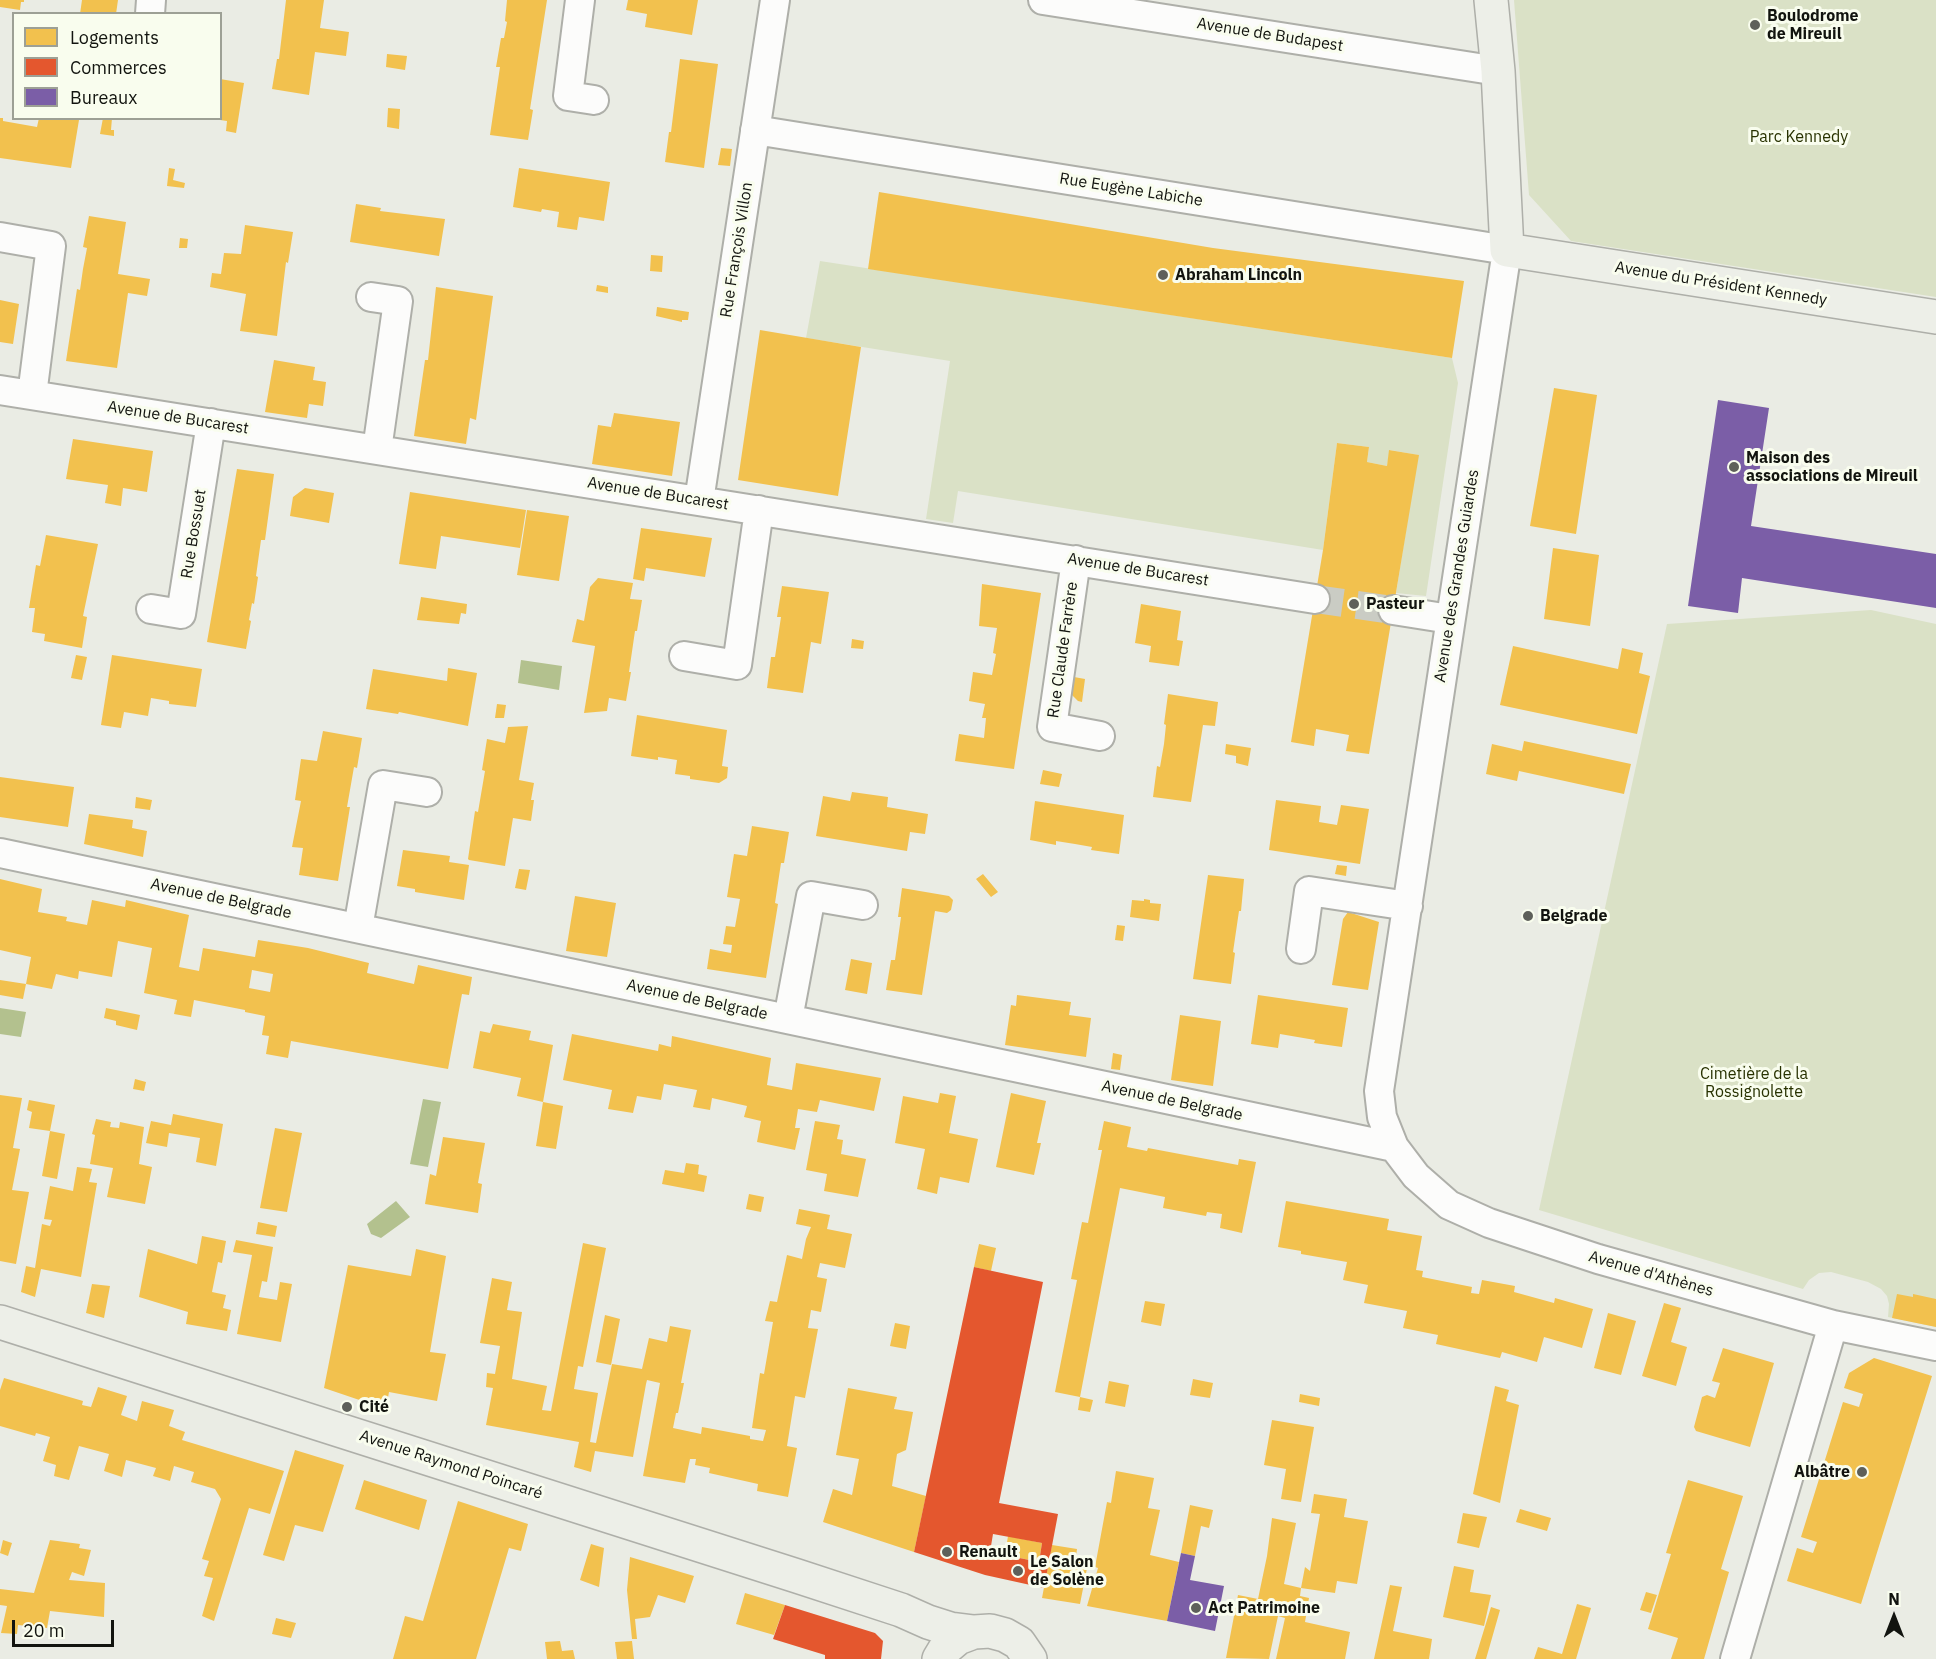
<!DOCTYPE html>
<meta charset="utf-8">
<style>
body{margin:0}
#map{position:relative;width:1936px;height:1659px;overflow:hidden;background:#eaece4;font-family:"IBM Plex Sans",sans-serif}
canvas{display:block}
.legend{position:absolute;left:12px;top:12px;width:210px;height:108px;box-sizing:border-box;background:#f9fdee;border:2px solid #9da095;margin:0;padding:8px 10px;list-style:none;font-size:18px;color:#12140f}
.legend li{display:flex;align-items:center;gap:12px;height:30px}
.legend b{width:30px;border:2px solid #9da095}
.north{position:absolute;left:1864px;top:1587px;width:60px;height:60px;-webkit-text-stroke:4px #f9fdee;paint-order:stroke;rotate:0deg;font-size:16px;font-weight:700;line-height:24px;text-align:center;color:#12140f}
.north::after{content:'';display:block;margin:auto;width:21px;height:27px;background:#12140f;clip-path:polygon(50% 0,100% 100%,50% 72%,0 100%)}
.scale{position:absolute;left:12px;top:1620px;width:102px;height:27px;box-sizing:border-box;border:3px solid #12140f;border-top:0;padding-left:8px;font-size:18px;line-height:21px;white-space:nowrap;color:#12140f;-webkit-text-stroke:4px #f9fdee;paint-order:stroke}
</style>
<div id="map">
<canvas width="1936" height="1659"></canvas>
<ul class="legend">
<li><b style="height:16px;background:#f2c14e"></b>Logements</li>
<li><b style="height:16px;background:#e4572e"></b>Commerces</li>
<li><b style="height:16px;background:#7b5ea7"></b>Bureaux</li>
</ul>
<div class="north">N</div>
<div class="scale">20 m</div>
</div>
<script>
const context = document.querySelector('canvas').getContext('2d');
context.lineJoin = 'round';
function fill(path, color) {
  context.fillStyle = color;
  context.fill(path, 'evenodd');
}
function shape(rows) {
  const path = new Path2D();
  for (const r of rows) {
    path.moveTo(r[0], r[1]);
    for (let i = 2; i < r.length; i += 2) path.lineTo(r[i], r[i + 1]);
  }
  return path;
}
function stroke(path, color, width, dash) {
  context.strokeStyle = color;
  context.lineWidth = width;
  context.lineCap = dash ? 'butt' : 'round';
  context.setLineDash(dash || []);
  context.stroke(path);
}
function label(font, color, halo, rows, align = 'center') {
  context.font = font + ' "IBM Plex Sans",sans-serif';
  context.lineWidth = 6;
  context.setLineDash([]);
  context.textBaseline = 'middle';
  context.strokeStyle = halo;
  context.fillStyle = color;
  for (const [text, x, y, turn = 0] of rows) {
    context.save();
    context.translate(x, y);
    context.rotate((+turn || 0) * Math.PI / 180);
    context.textAlign = isNaN(turn) ? turn : align;
    if (halo) context.strokeText(text, 0, 0);
    context.fillText(text, 0, 0);
    context.restore();
  }
}
const green = shape([
 [1514,0,1936,0,1936,297,1571,241,1529,195],
 [820,261,1452,358,1458,383,1426,596,1396,593,1418,455,1390,450,1387,466,1367,462,1369,447,1337,443,1323,550,958,491,953,523,926,519,950,361,806,338],
 [1871,610,1936,624,1936,1327,1888,1317,1889,1304,1887,1296,1881,1289,1868,1282,1831,1272,1819,1273,1809,1280,1803,1289,1539,1210,1667,624]
]);
const water = shape([
 [521,660,562,666,559,690,518,683],
 [0,1008,26,1012,21,1037,0,1034],
 [423,1099,441,1102,428,1167,410,1164],
 [396,1201,410,1217,381,1238,371,1234,367,1224]
]);
const homes = shape([
 [0,0,24,0,24,2,21,2,20,10,0,7],
 [82,0,118,0,116,14,80,14],
 [286,0,324,0,320,28,349,32,346,56,315,52,309,95,272,89,277,59,279,59],
 [507,0,547,0,530,109,533,110,528,140,490,135,500,67,496,67,501,38,504,38,507,22,505,21],
 [628,0,698,0,692,35,645,27,647,14,626,10],
 [387,54,407,56,405,70,386,67],
 [680,59,718,64,704,168,665,162,669,132,671,132],
 [220,79,244,83,236,133,226,131,227,121,220,120],
 [388,108,400,109,399,129,387,127],
 [0,118,3,118,3,121,37,127,39,118,79,120,71,168,0,158],
 [103,118,112,118,111,130,114,130,114,136,100,134],
 [721,148,732,149,730,166,718,165],
 [169,168,175,169,173,180,185,183,184,188,167,186],
 [519,168,610,182,604,221,579,217,577,230,557,227,559,212,542,209,541,212,513,207],
 [879,192,1213,248,1464,281,1452,358,868,269],
 [356,204,381,208,380,211,445,219,439,256,350,242],
 [89,216,126,222,118,274,150,279,147,296,128,293,117,368,66,361,77,289,80,290,83,269,87,248,83,247],
 [245,225,293,232,288,263,286,262,277,336,240,331,246,294,210,287,212,273,221,274,224,253,241,254],
 [180,238,188,239,187,248,179,248],
 [651,255,663,256,662,272,650,271],
 [597,285,608,287,608,293,596,291],
 [436,287,493,296,476,420,470,418,466,444,414,436,425,360,428,360],
 [0,300,19,304,13,344,0,342],
 [657,307,689,312,688,320,682,320,682,322,656,316],
 [760,330,861,347,838,496,738,480],
 [274,360,315,367,313,380,326,382,323,406,309,404,307,418,265,412],
 [1554,388,1597,395,1576,534,1530,526],
 [614,413,680,422,672,476,592,464,598,425,611,427],
 [73,439,153,451,147,492,123,488,121,506,105,503,108,485,66,479],
 [1337,443,1369,447,1367,462,1387,466,1389,450,1419,455,1369,754,1346,751,1349,735,1316,729,1314,746,1291,742,1323,550],
 [237,469,274,474,265,540,261,540,256,576,258,577,254,604,252,603,249,620,251,621,246,649,207,642],
 [305,488,334,493,329,523,290,516,293,497],
 [410,492,526,510,520,548,441,536,436,569,399,564],
 [527,510,569,516,559,581,517,575],
 [641,528,712,538,705,577,646,568,644,581,633,579],
 [46,535,98,544,83,616,87,617,82,648,44,641,45,634,32,632,35,608,29,608,36,565,40,566],
 [1553,548,1599,555,1590,626,1544,619],
 [598,578,633,583,630,599,642,600,637,631,635,631,629,672,631,672,626,701,609,698,607,711,584,713,595,646,572,642,577,619,584,621,590,587],
 [982,584,1041,593,1014,769,955,761,959,734,984,738,986,718,982,718,985,704,969,701,973,672,992,675,996,654,993,653,997,628,979,626],
 [782,586,829,592,821,644,811,642,803,693,767,688,771,657,775,657,781,617,777,617],
 [421,597,467,604,466,614,461,613,459,624,417,620],
 [1141,604,1181,611,1177,640,1183,641,1179,666,1149,662,1151,646,1135,643],
 [852,639,864,641,863,649,851,648],
 [1513,646,1618,669,1622,648,1643,653,1639,673,1650,676,1637,734,1500,705],
 [76,655,87,657,82,680,71,678],
 [112,655,202,669,196,707,169,704,169,701,151,698,148,716,124,712,121,728,101,725],
 [448,668,477,673,468,726,399,712,398,714,366,709,373,669,447,681],
 [1074,677,1085,679,1082,702,1078,701,1071,694],
 [1168,694,1218,702,1215,726,1203,725,1191,802,1153,797,1157,766,1160,767,1164,744,1166,725,1164,724],
 [497,704,506,705,504,718,495,718],
 [637,715,727,730,722,766,728,767,727,778,719,783,690,779,690,776,675,774,677,760,658,757,658,760,631,756],
 [528,726,519,780,534,783,531,800,534,800,531,821,513,818,505,866,469,860,468,859,475,811,478,812,485,771,482,770,487,739,505,743,508,727],
 [323,731,362,738,357,768,354,767,347,807,350,807,338,881,299,875,303,848,292,847,301,801,295,800,301,759,317,761],
 [1524,741,1631,764,1624,794,1519,771,1517,781,1486,774,1492,744,1522,751],
 [1226,744,1251,748,1248,766,1236,763,1236,756,1225,754],
 [1043,770,1062,774,1059,787,1040,784],
 [0,777,74,787,68,827,0,817],
 [852,792,888,797,887,807,928,814,925,834,910,832,907,851,816,836,823,796,850,801],
 [136,797,152,800,150,810,135,808],
 [1276,800,1321,806,1319,822,1337,825,1341,805,1369,809,1360,864,1269,850],
 [1035,801,1124,815,1119,854,1091,850,1092,847,1075,844,1056,841,1056,845,1030,840],
 [89,814,133,820,132,828,147,831,143,857,84,844],
 [752,826,789,832,784,863,781,863,775,903,778,904,766,978,707,969,710,949,731,953,732,945,723,944,726,926,735,927,740,899,727,897,734,854,747,856],
 [403,850,450,856,449,862,469,865,464,900,415,892,415,889,397,886],
 [1337,865,1347,866,1346,876,1335,874],
 [519,869,530,870,526,890,515,888],
 [983,874,998,892,991,897,976,879],
 [1208,875,1244,879,1241,911,1239,911,1233,952,1235,953,1231,984,1193,979],
 [0,879,42,889,38,912,67,917,66,921,87,925,92,900,125,907,126,900,189,915,179,967,199,971,203,948,255,957,258,940,308,948,369,963,367,973,414,984,418,965,472,977,469,995,462,994,448,1069,291,1041,288,1058,266,1054,269,1036,262,1035,265,1016,245,1012,245,1010,194,1000,191,1017,174,1014,177,1000,144,993,152,948,118,941,112,977,79,971,78,979,56,974,52,989,26,984,31,957,0,950],
 [252,970,273,974,270,992,249,988],
 [902,888,949,896,953,900,951,910,947,913,935,911,922,995,886,990,891,960,895,960,901,917,898,917],
 [575,896,616,903,607,957,566,951],
 [1144,899,1150,900,1150,903,1161,904,1159,921,1130,917,1132,900,1144,901],
 [1348,912,1379,922,1368,990,1332,985,1343,919],
 [1117,925,1125,926,1123,941,1115,940],
 [851,959,872,963,867,994,845,990],
 [0,980,26,984,23,999,0,995],
 [1017,995,1071,1002,1069,1015,1091,1018,1086,1057,1005,1045,1011,1005,1016,1006],
 [1258,995,1348,1008,1342,1047,1314,1043,1315,1040,1280,1034,1278,1048,1251,1044],
 [106,1008,140,1015,137,1030,116,1025,116,1021,104,1018],
 [1180,1015,1221,1021,1213,1086,1171,1080],
 [493,1024,531,1031,529,1040,553,1045,543,1102,517,1096,521,1078,473,1068,480,1031,490,1033],
 [572,1034,658,1051,659,1044,671,1047,672,1036,771,1058,767,1085,792,1090,796,1063,881,1078,874,1111,820,1100,817,1112,798,1109,795,1128,800,1128,795,1150,757,1142,761,1121,744,1117,747,1106,712,1098,710,1110,693,1107,697,1090,664,1084,661,1100,637,1096,633,1113,608,1109,612,1090,563,1080],
 [1113,1053,1122,1055,1120,1070,1111,1069],
 [135,1079,146,1082,144,1091,133,1089],
 [940,1093,956,1096,949,1133,978,1139,969,1183,940,1177,937,1194,917,1189,925,1149,895,1143,903,1096,938,1103],
 [1011,1093,1046,1101,1037,1143,1041,1143,1034,1175,996,1167],
 [0,1095,22,1098,13,1148,20,1149,12,1190,29,1192,16,1264,0,1261],
 [29,1100,55,1105,50,1131,29,1128,32,1112,27,1110],
 [543,1102,563,1106,556,1149,536,1146],
 [173,1114,223,1124,216,1166,196,1162,200,1138,169,1133,167,1147,146,1143,151,1121,171,1125],
 [96,1119,111,1122,110,1127,119,1128,120,1122,144,1127,139,1164,152,1167,145,1204,107,1197,113,1168,90,1164,95,1135,92,1134],
 [815,1121,840,1125,837,1139,843,1140,841,1154,866,1159,858,1197,824,1191,827,1174,806,1170],
 [1104,1121,1131,1127,1127,1147,1147,1151,1148,1148,1238,1165,1239,1159,1256,1162,1242,1233,1220,1228,1222,1214,1207,1212,1206,1216,1163,1208,1165,1197,1120,1188,1080,1397,1055,1392,1077,1280,1071,1279,1082,1222,1088,1223,1102,1150,1098,1150],
 [275,1128,302,1133,287,1212,260,1208],
 [50,1131,65,1134,57,1179,42,1176],
 [443,1137,485,1143,478,1183,482,1184,478,1213,425,1204,430,1174,436,1176],
 [686,1163,699,1165,698,1174,707,1176,704,1192,662,1184,665,1170,684,1173],
 [77,1167,92,1169,89,1182,97,1183,81,1277,41,1269,35,1297,21,1292,26,1266,35,1268,42,1224,50,1226,52,1220,44,1219,50,1186,73,1191],
 [749,1194,764,1197,761,1212,746,1209],
 [1286,1201,1389,1219,1387,1230,1422,1236,1416,1270,1423,1271,1422,1277,1472,1287,1471,1293,1479,1294,1482,1280,1515,1286,1514,1292,1554,1303,1555,1298,1593,1309,1582,1348,1544,1337,1537,1362,1502,1352,1500,1358,1436,1344,1438,1335,1403,1328,1407,1311,1364,1303,1368,1285,1343,1280,1347,1262,1301,1254,1301,1251,1278,1247],
 [799,1209,830,1215,827,1229,852,1234,845,1268,820,1263,817,1277,827,1279,821,1312,811,1310,808,1328,818,1329,805,1398,795,1396,787,1446,797,1448,788,1497,757,1491,758,1484,709,1473,710,1468,695,1465,696,1459,690,1459,685,1483,643,1476,660,1383,647,1380,646,1384,633,1457,595,1451,591,1472,574,1467,579,1442,486,1425,493,1388,486,1387,487,1373,495,1374,500,1346,480,1343,492,1278,512,1282,507,1310,522,1312,512,1379,547,1386,542,1410,551,1411,583,1243,606,1248,583,1367,578,1366,574,1389,598,1393,590,1442,596,1443,612,1364,642,1369,649,1338,667,1342,670,1326,691,1330,681,1383,684,1383,678,1413,676,1413,673,1428,701,1434,702,1427,750,1436,750,1439,763,1441,766,1430,752,1428,760,1373,764,1374,773,1322,765,1321,770,1301,777,1302,787,1255,802,1259,806,1239,811,1227,796,1224],
 [258,1222,277,1226,275,1237,256,1234],
 [202,1236,226,1241,222,1263,218,1262,212,1292,226,1295,223,1308,231,1310,227,1331,186,1324,188,1312,139,1297,148,1249,197,1264],
 [236,1240,273,1247,267,1282,262,1281,259,1297,277,1300,280,1282,292,1284,281,1342,237,1334,252,1255,233,1252],
 [979,1244,996,1248,991,1271,974,1267],
 [416,1249,446,1256,430,1352,446,1354,437,1401,389,1392,386,1409,324,1388,348,1265,411,1276],
 [92,1284,110,1286,104,1318,86,1313],
 [1897,1294,1913,1297,1913,1294,1936,1299,1936,1327,1892,1318],
 [1145,1301,1165,1304,1161,1326,1141,1322],
 [1664,1303,1681,1308,1671,1342,1687,1347,1676,1386,1642,1376],
 [1608,1313,1636,1321,1621,1375,1594,1368],
 [605,1315,620,1319,611,1365,596,1362],
 [895,1323,910,1326,906,1349,890,1346],
 [1723,1348,1774,1363,1750,1447,1696,1431,1694,1427,1702,1397,1707,1395,1715,1398,1720,1383,1712,1381],
 [1874,1358,1932,1376,1861,1604,1787,1581,1797,1548,1813,1553,1817,1542,1801,1537,1843,1402,1859,1407,1863,1394,1844,1388,1849,1373],
 [4,1378,83,1401,82,1405,91,1407,98,1387,127,1396,121,1415,137,1421,142,1401,174,1410,169,1426,185,1432,182,1440,284,1471,270,1514,249,1508,214,1621,202,1616,213,1578,204,1576,209,1561,202,1559,221,1499,215,1489,191,1482,194,1472,174,1466,170,1481,153,1476,156,1468,126,1460,122,1477,104,1471,109,1454,79,1446,69,1480,54,1476,56,1465,43,1461,50,1437,36,1433,35,1436,0,1426,0,1390],
 [1193,1379,1213,1383,1210,1398,1190,1395],
 [1109,1381,1129,1385,1125,1407,1105,1403],
 [1495,1386,1509,1390,1506,1401,1519,1405,1500,1503,1473,1494],
 [848,1388,897,1397,894,1409,913,1412,906,1450,897,1454,892,1486,926,1496,914,1552,823,1522,833,1489,852,1495,859,1459,836,1455],
 [1300,1394,1320,1398,1319,1406,1299,1402],
 [1080,1397,1093,1400,1090,1412,1078,1410],
 [1272,1420,1314,1427,1301,1502,1281,1499,1286,1469,1264,1465],
 [295,1450,344,1465,323,1532,295,1525,284,1561,263,1555],
 [1116,1471,1154,1478,1148,1508,1160,1510,1150,1555,1179,1562,1167,1621,1087,1606,1098,1568,1095,1567,1107,1502,1111,1503],
 [364,1480,427,1500,419,1530,355,1509],
 [1688,1480,1743,1496,1721,1569,1729,1572,1704,1659,1671,1659,1678,1638,1648,1629,1671,1554,1666,1553],
 [1314,1494,1347,1499,1344,1517,1368,1521,1357,1584,1337,1581,1335,1593,1301,1588,1300,1596,1309,1598,1305,1622,1350,1632,1345,1659,1276,1659,1285,1618,1278,1616,1269,1659,1226,1658,1238,1595,1258,1599,1267,1556,1272,1518,1296,1523,1284,1584,1301,1588,1305,1567,1310,1571,1320,1514,1311,1513],
 [458,1501,528,1524,521,1551,509,1548,476,1659,393,1659,405,1616,423,1621],
 [1190,1505,1213,1510,1209,1528,1201,1526,1195,1556,1181,1553],
 [1520,1509,1551,1518,1547,1531,1516,1522],
 [1463,1513,1487,1517,1479,1548,1457,1543],
 [1008,1536,1042,1543,1039,1562,1005,1555],
 [3,1540,12,1543,8,1556,0,1553],
 [50,1540,80,1544,79,1548,91,1550,84,1576,72,1572,69,1580,105,1583,104,1617,50,1611,47,1628,18,1625,17,1634,1,1633,7,1606,0,1605,0,1589,34,1593],
 [591,1544,604,1548,599,1587,580,1580],
 [1052,1545,1077,1549,1076,1556,1089,1558,1080,1604,1042,1598],
 [630,1557,694,1576,685,1603,658,1595,650,1617,635,1619,637,1639,632,1639,627,1590],
 [1454,1566,1474,1570,1470,1592,1491,1595,1484,1626,1443,1617],
 [1390,1585,1402,1587,1393,1631,1432,1639,1429,1659,1374,1659],
 [1646,1592,1657,1595,1651,1613,1640,1610],
 [745,1593,785,1605,774,1635,736,1624],
 [1577,1604,1591,1608,1576,1659,1534,1659,1538,1647,1562,1654],
 [1491,1607,1500,1610,1486,1659,1475,1659],
 [276,1618,296,1623,291,1638,272,1634],
 [560,1641,562,1651,573,1650,575,1659,547,1659,545,1642],
 [632,1641,634,1659,617,1659,615,1642]
]);
const shops = shape([
 [974,1267,1043,1282,999,1503,1058,1514,1044,1588,985,1575,914,1552],
 [993,1534,1042,1543,1039,1562,990,1552],
 [785,1605,875,1633,883,1641,881,1659,825,1659,825,1655,773,1639]
]);
const offices = shape([
 [1718,400,1769,408,1751,526,1936,554,1936,608,1742,578,1738,613,1688,606],
 [1181,1553,1195,1556,1190,1580,1224,1586,1215,1631,1167,1621]
]);
const streetTunnel = shape([
 [1315,599,1393,610]
]);
const street = shape([
 [580,0,568,96,594,100],
 [1043,0,1498,71],
 [150,14,151,0],
 [755,130,1507,250,1379,1091,1382,1117,1394,1147,1416,1176,1449,1205,1489,1223,1598,1259,1833,1325,1936,1346],
 [0,237,51,246,32,395],
 [371,297,398,301,377,450],
 [0,390,1315,599],
 [699,501,775,0],
 [1076,560,1052,727,1100,736],
 [151,609,181,614,211,423],
 [1393,610,1450,619],
 [684,656,737,665,759,510],
 [0,853,1394,1147],
 [358,928,383,785,427,792],
 [1301,949,1309,891,1408,906],
 [788,1019,811,896,863,905],
 [1735,1659,1833,1325]
]);
const secondary = shape([
 [1491,0,1498,71,1507,250,1936,317],
 [0,1322,797,1576,901,1610,928,1622,950,1629,974,1632],
 [939,1659,945,1649,958,1638,974,1632,990,1631,1005,1635,1019,1643,1030,1659]
]);
const markers = [
 [1755,25,6,"#5e605a"],
 [1163,275,6,"#5e605a"],
 [1734,467,6,"#5e605a"],
 [1354,604,6,"#5e605a"],
 [1528,916,6,"#5e605a"],
 [347,1407,6,"#5e605a"],
 [1862,1472,6,"#5e605a"],
 [947,1552,6,"#5e605a"],
 [1018,1571,6,"#5e605a"],
 [1196,1608,6,"#5e605a"]
];
const poiNames = [
 ["Boulodrome",1767,16],
 ["de Mireuil",1767,34],
 ["Abraham Lincoln",1175,275],
 ["Maison des",1746,458],
 ["associations de Mireuil",1746,476],
 ["Pasteur",1366,604],
 ["Belgrade",1540,916],
 ["Cité",359,1407],
 ["Albâtre",1850,1472,"right"],
 ["Renault",959,1552],
 ["Le Salon",1030,1562],
 ["de Solène",1030,1580],
 ["Act Patrimoine",1208,1608]
];
const streetNames = [
 ["Avenue de Budapest",1270,35,9],
 ["Rue Eugène Labiche",1131,190,9],
 ["Rue François Villon",737,250,-81],
 ["Avenue du Président Kennedy",1721,284,9],
 ["Avenue de Bucarest",178,418,9],
 ["Avenue de Bucarest",658,494,9],
 ["Rue Bossuet",194,534,-81],
 ["Avenue de Bucarest",1138,570,9],
 ["Avenue des Grandes Guiardes",1457,576,-81],
 ["Rue Claude Farrère",1063,650,-82],
 ["Avenue de Belgrade",221,899,12],
 ["Avenue de Belgrade",697,1000,12],
 ["Avenue de Belgrade",1172,1101,12],
 ["Avenue d'Athènes",1651,1274,16],
 ["Avenue Raymond Poincaré",451,1465,18]
];
const parkNames = [
 ["Parc Kennedy",1799,137],
 ["Cimetière de la",1754,1074],
 ["Rossignolette",1754,1092]
];
fill(green, '#dae1c6');
fill(water, '#b3c18e');
fill(homes, '#f2c14e');
fill(shops, '#e4572e');
fill(offices, '#7b5ea7');
stroke(streetTunnel, '#caccc4', 28, [28, 14]);
stroke(street, '#aeafa9', 32);
stroke(secondary, '#aeafa9', 36);
stroke(street, '#fcfcfb', 28);
stroke(secondary, '#edefe8', 33);
for (const [x, y, r, color] of markers) {
  const dot = new Path2D();
  dot.arc(x, y, r, 0, 2 * Math.PI);
  context.fillStyle = color;
  context.fill(dot);
  stroke(dot, '#f9fdee', 2);
}
label('bold 16px', '#12140f', '#f9fdee', poiNames, 'left');
label('16px', '#12140f', '#f9fdee', streetNames);
label('16px', '#283200', '#f9fdee', parkNames);
</script>
